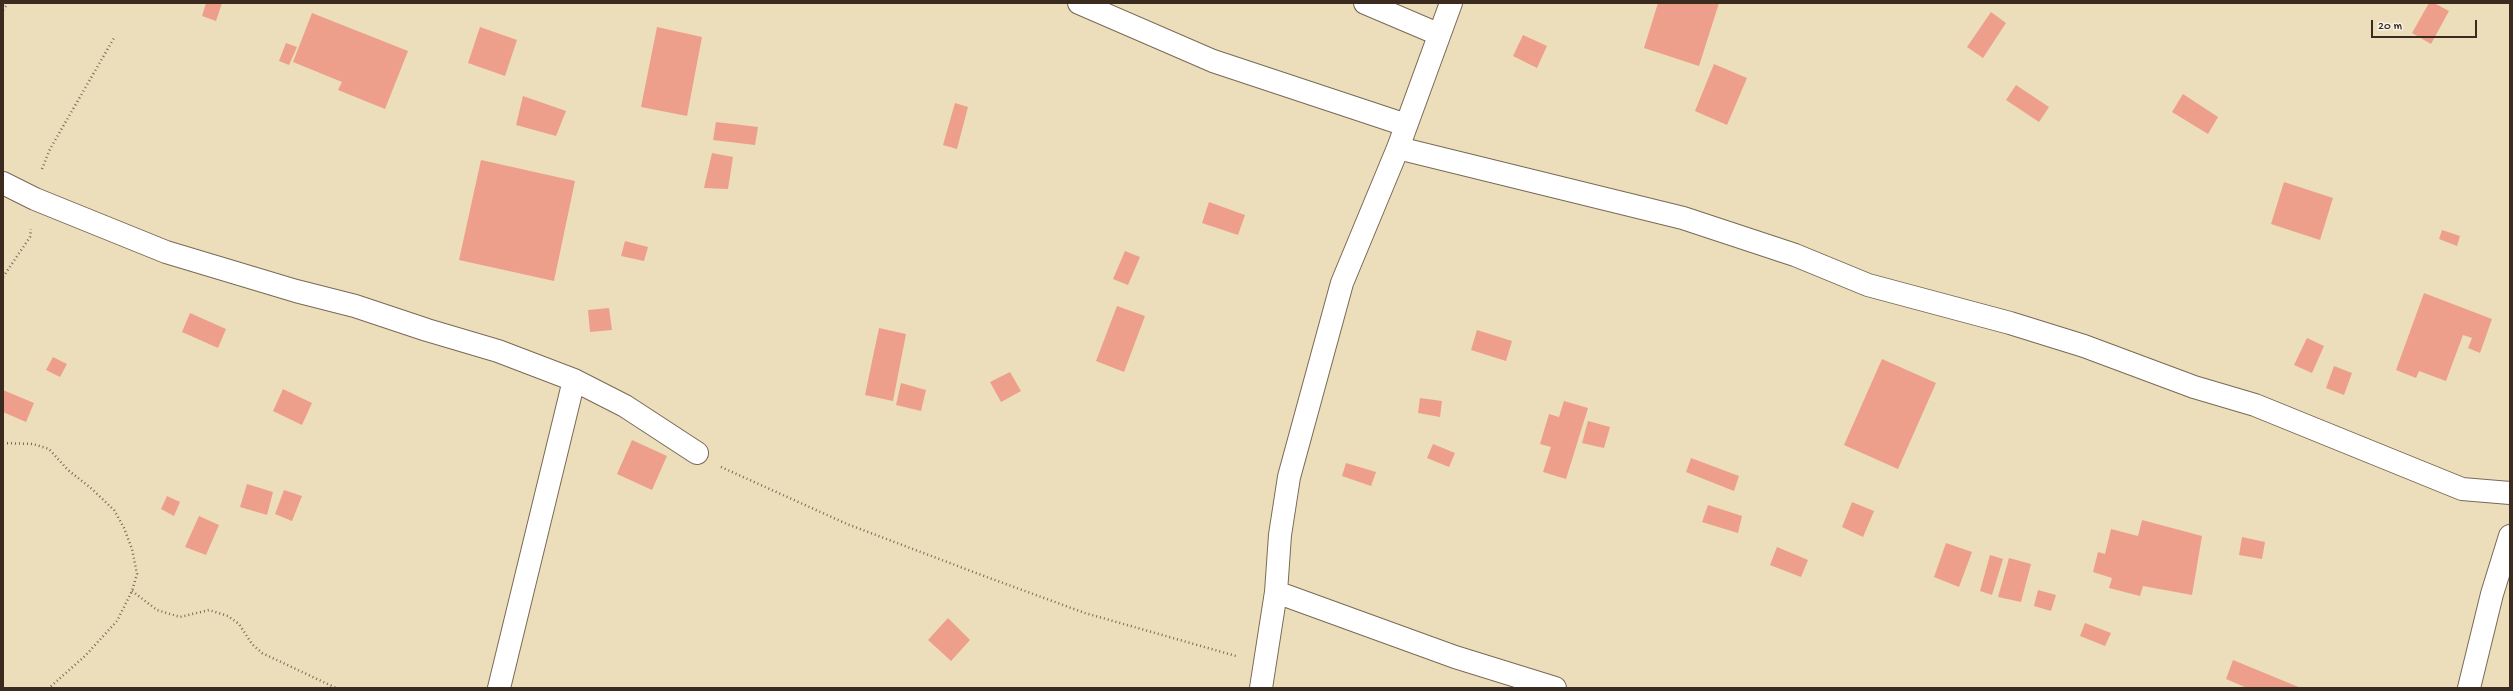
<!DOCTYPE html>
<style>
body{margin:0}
#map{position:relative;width:2513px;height:691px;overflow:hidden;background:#ecdebb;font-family:"Gochi Hand",sans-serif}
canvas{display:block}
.frame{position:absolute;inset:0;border:4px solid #3b2a1e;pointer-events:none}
.scale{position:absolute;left:2371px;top:20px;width:106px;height:18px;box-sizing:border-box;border:2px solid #3b2a1e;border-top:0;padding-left:5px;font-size:12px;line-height:14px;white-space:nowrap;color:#3b2a1e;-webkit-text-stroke:3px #f7f3e8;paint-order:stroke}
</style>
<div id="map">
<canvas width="2513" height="691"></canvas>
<div class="frame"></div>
<div class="scale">20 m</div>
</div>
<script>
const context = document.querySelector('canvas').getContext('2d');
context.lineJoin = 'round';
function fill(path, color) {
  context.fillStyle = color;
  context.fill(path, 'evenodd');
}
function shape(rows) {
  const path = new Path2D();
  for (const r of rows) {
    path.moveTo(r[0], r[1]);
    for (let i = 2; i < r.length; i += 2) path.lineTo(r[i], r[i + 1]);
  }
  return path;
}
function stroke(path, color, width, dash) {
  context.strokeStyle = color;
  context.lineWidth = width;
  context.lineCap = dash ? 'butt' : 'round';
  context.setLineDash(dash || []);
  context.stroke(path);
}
const building = shape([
 [206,3,222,3,216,21,202,16],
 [1658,3,1719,3,1699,66,1644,48],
 [2429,3,2434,3,2449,11,2431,44,2412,33],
 [1991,12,2006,23,1983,58,1967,47],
 [312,13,408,51,385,109,338,90,342,82,293,62],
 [480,27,517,40,505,76,468,63],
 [657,27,702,37,687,116,641,107],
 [1523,35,1547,46,1537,68,1513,56],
 [286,43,297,47,289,65,279,61],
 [1714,64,1747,78,1727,125,1695,111],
 [2016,85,2049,107,2039,122,2006,100],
 [2183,94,2218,117,2208,134,2172,112],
 [523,96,566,111,556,136,516,125],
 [955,103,968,107,957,149,943,145],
 [716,122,758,127,755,145,713,140],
 [712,153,733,157,728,189,704,188],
 [481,160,575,181,554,281,459,260],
 [2284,182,2333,198,2320,240,2271,224],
 [1209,202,1245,215,1238,235,1202,223],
 [2442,230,2460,236,2457,246,2439,239],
 [625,241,648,247,644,261,621,256],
 [1125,251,1140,257,1128,285,1113,279],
 [2424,293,2492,319,2480,353,2468,348,2472,338,2463,335,2446,381,2419,371,2416,378,2396,370],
 [1117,306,1145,316,1124,372,1096,361],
 [609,308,612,330,590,332,588,310],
 [190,313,226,329,218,348,182,332],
 [879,328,906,334,893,401,865,395],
 [1477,330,1512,341,1506,361,1471,350],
 [2307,338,2324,346,2312,373,2294,365],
 [53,357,67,364,60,377,46,370],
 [1882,359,1936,383,1898,469,1844,445],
 [2334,366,2352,373,2344,395,2326,388],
 [1010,372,1021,391,1001,402,990,382],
 [901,383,926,390,921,411,896,405],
 [283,389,312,403,302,425,273,411],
 [3,390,34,403,26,422,3,412],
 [1420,398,1442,401,1440,417,1418,413],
 [1564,401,1588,408,1566,479,1543,472,1551,447,1540,444,1549,414,1559,417],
 [1588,421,1610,427,1604,448,1582,443],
 [632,440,667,456,652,490,617,474],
 [1433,444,1455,453,1449,467,1427,458],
 [1691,458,1739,476,1734,491,1686,472],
 [1346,463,1376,472,1371,486,1342,476],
 [247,484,273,492,267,515,240,507],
 [284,490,302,496,292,521,275,514],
 [167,496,180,502,174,516,161,509],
 [1852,502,1874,511,1863,537,1842,527],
 [1708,505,1742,516,1738,533,1702,522],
 [199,516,219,525,206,555,185,547],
 [2142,520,2202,536,2192,595,2143,586,2140,596,2109,588,2112,578,2093,572,2098,552,2105,554,2111,529,2138,536],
 [2242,537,2265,542,2262,559,2239,555],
 [1946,543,1972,552,1959,587,1934,577],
 [1777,547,1808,560,1801,577,1770,565],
 [1990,555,2003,559,1992,595,1980,591],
 [2009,558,2031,564,2021,602,1998,597],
 [2038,590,2056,595,2051,611,2034,606],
 [948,618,970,640,951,661,928,640],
 [2085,623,2111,633,2105,646,2080,636],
 [2233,660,2301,688,2247,688,2226,679]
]);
const path = shape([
 [3,10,8,3],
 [42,169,50,149,114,38],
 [3,277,30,237,31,229],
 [3,443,33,444,49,449,68,470,92,489,114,510,124,528,132,549,137,574,132,591,117,621,85,656,49,688],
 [721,467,847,524,984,576,1085,613,1236,656],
 [132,591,157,610,170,614,180,617,209,610,228,616,239,624,252,644,262,653,336,688]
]);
const street = shape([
 [1079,3,1213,61,1406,125],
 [1365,3,1438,34],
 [1398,148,1683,218,1795,255,1868,285,2010,323,2084,346,2194,387,2255,405,2462,489,2510,493],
 [3,183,35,199,166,252,296,291,355,306,427,330,498,351,574,380,625,406,697,453],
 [1276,592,1455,657,1555,688],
 [499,688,574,380],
 [1261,688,1276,592,1280,535,1289,477,1342,283,1398,148,1451,3],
 [2469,688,2492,594,2510,536]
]);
fill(building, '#ed9f8b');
stroke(street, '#796955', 24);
stroke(path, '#796955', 2.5, [1, 3]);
stroke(street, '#fff', 22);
</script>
